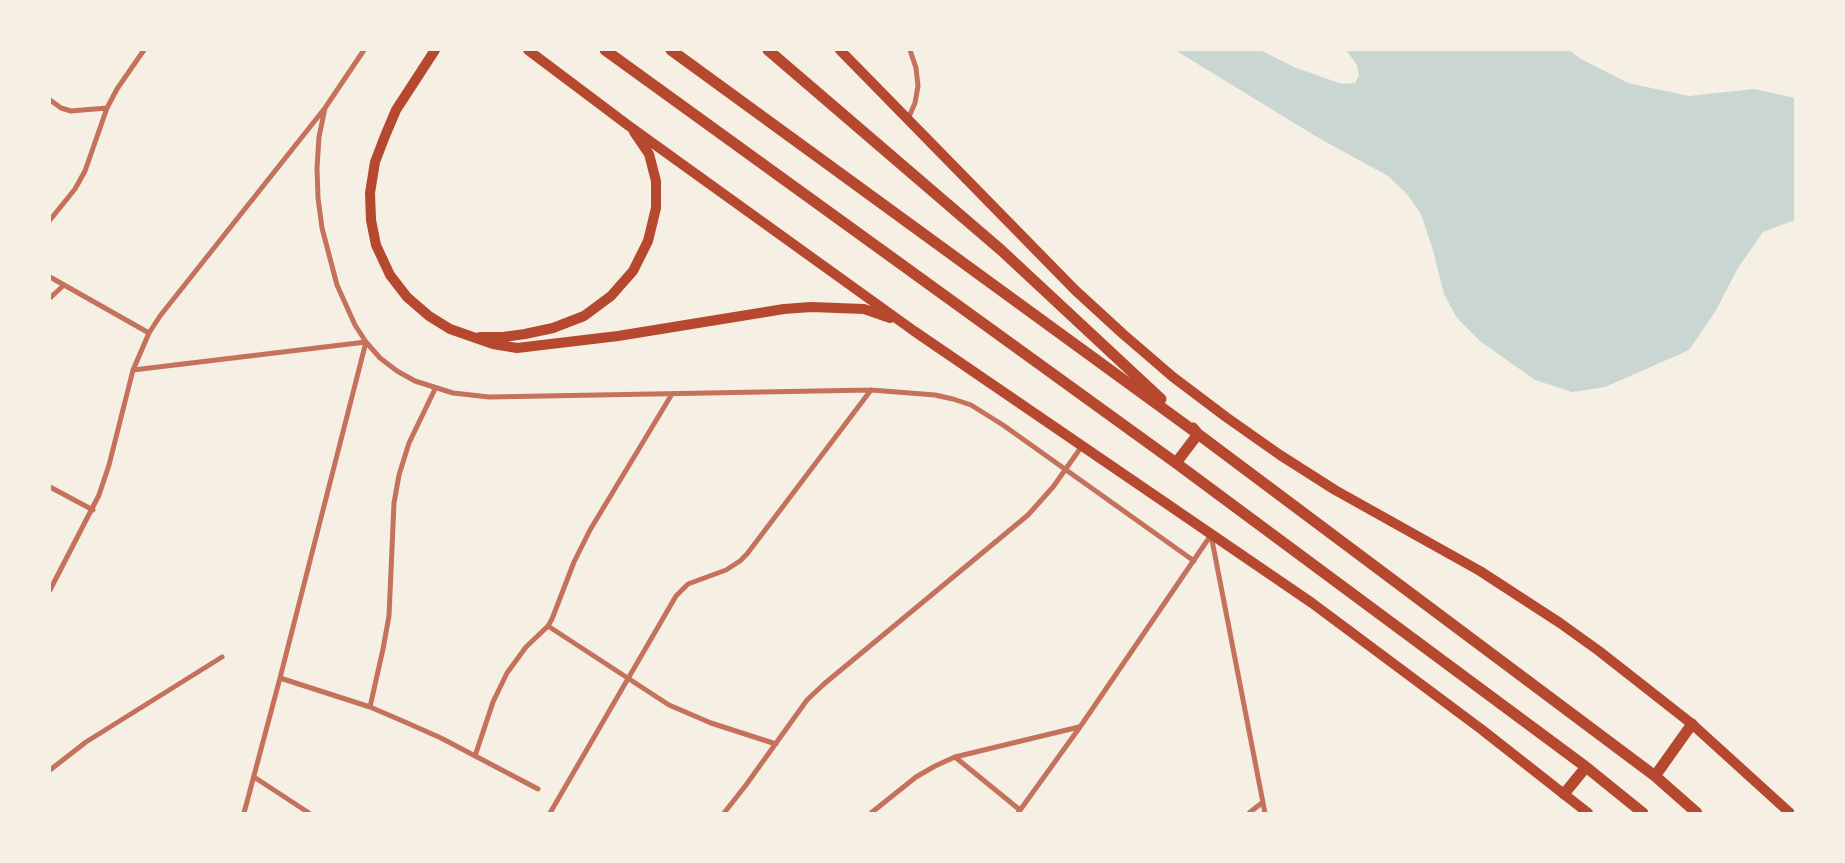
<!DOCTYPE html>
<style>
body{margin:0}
#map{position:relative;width:1845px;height:863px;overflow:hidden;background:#f6efe4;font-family:Mulish,sans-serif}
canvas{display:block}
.frame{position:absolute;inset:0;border:51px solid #f6efe4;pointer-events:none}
</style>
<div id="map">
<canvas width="1845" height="863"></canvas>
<div class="frame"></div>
</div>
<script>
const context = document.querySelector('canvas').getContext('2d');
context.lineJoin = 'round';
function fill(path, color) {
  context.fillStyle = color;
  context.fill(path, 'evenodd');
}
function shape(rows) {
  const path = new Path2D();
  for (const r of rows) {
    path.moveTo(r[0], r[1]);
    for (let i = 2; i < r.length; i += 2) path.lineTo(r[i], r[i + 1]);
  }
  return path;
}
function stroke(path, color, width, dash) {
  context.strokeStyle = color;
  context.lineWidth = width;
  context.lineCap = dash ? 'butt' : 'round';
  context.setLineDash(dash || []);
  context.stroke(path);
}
const water = shape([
 [1175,50,1260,50,1296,68,1342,84,1355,83,1359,75,1357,65,1346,50,1569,50,1581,59,1628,83,1689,96,1754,89,1795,98,1795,220,1763,232,1738,268,1715,312,1689,350,1605,387,1572,392,1535,380,1480,341,1457,318,1444,294,1433,250,1421,214,1407,194,1388,176,1317,137]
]);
const minor = shape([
 [50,100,61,108,71,111,107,108],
 [325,108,319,137,317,168,318,198,322,228,337,285,355,325,366,342,380,358,397,371,415,381,453,393,489,397,871,390,935,395,953,399,971,405,1003,425,1194,561],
 [908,119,915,103,918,86,916,68,910,50],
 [50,220,75,189,85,171,107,108,117,89,144,50],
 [50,277,149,333],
 [50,298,64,285],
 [133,370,366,342,280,678,244,813],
 [50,487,93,510],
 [1211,535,1265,813],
 [50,590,99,495,109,465,133,370,149,333,160,316,325,108,364,50],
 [548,626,669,705,711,723,776,744],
 [280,678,370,707,405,722,441,738,538,789],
 [370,707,383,649,389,616,394,503,399,475,409,443,435,389],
 [475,756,493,702,507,673,526,647,548,626,552,619,574,562,590,530,672,394],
 [955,757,1020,810],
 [50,770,86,742,222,657],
 [254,777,309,813],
 [550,813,676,596,688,584,726,570,740,561,747,554,871,390],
 [724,813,746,785,807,700,824,684,1028,515,1053,487,1082,446],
 [871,813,916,777,935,766,955,757,1079,727],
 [1018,813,1080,727,1211,535],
 [1249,813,1263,802]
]);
const secondary = shape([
 [435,50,396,110,385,136,375,162,370,193,371,220,376,245,390,275,407,297,429,316,450,329,493,344,517,348,618,336,784,309,811,307,864,309,890,318],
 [528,50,629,126,914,331,1312,603,1481,729,1588,813],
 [840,50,1075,290,1123,334,1173,377,1226,417,1280,455,1335,490,1480,571,1560,623,1599,651,1692,724,1790,813],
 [480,337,503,337,525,334,553,328,584,316,611,296,633,271,648,241,656,208,656,181,649,154,634,132]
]);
const trunk = shape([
 [605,50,1176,463,1586,767,1643,813],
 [671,50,1198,434,1655,776,1697,813],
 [768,50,1001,250,1161,399],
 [1176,463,1198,434,1193,428],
 [1655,776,1692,724],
 [1564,794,1586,767]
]);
fill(water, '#c9d6d2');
stroke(minor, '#c5725c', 5);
stroke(secondary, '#b5482f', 10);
stroke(trunk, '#b5482f', 11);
</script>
